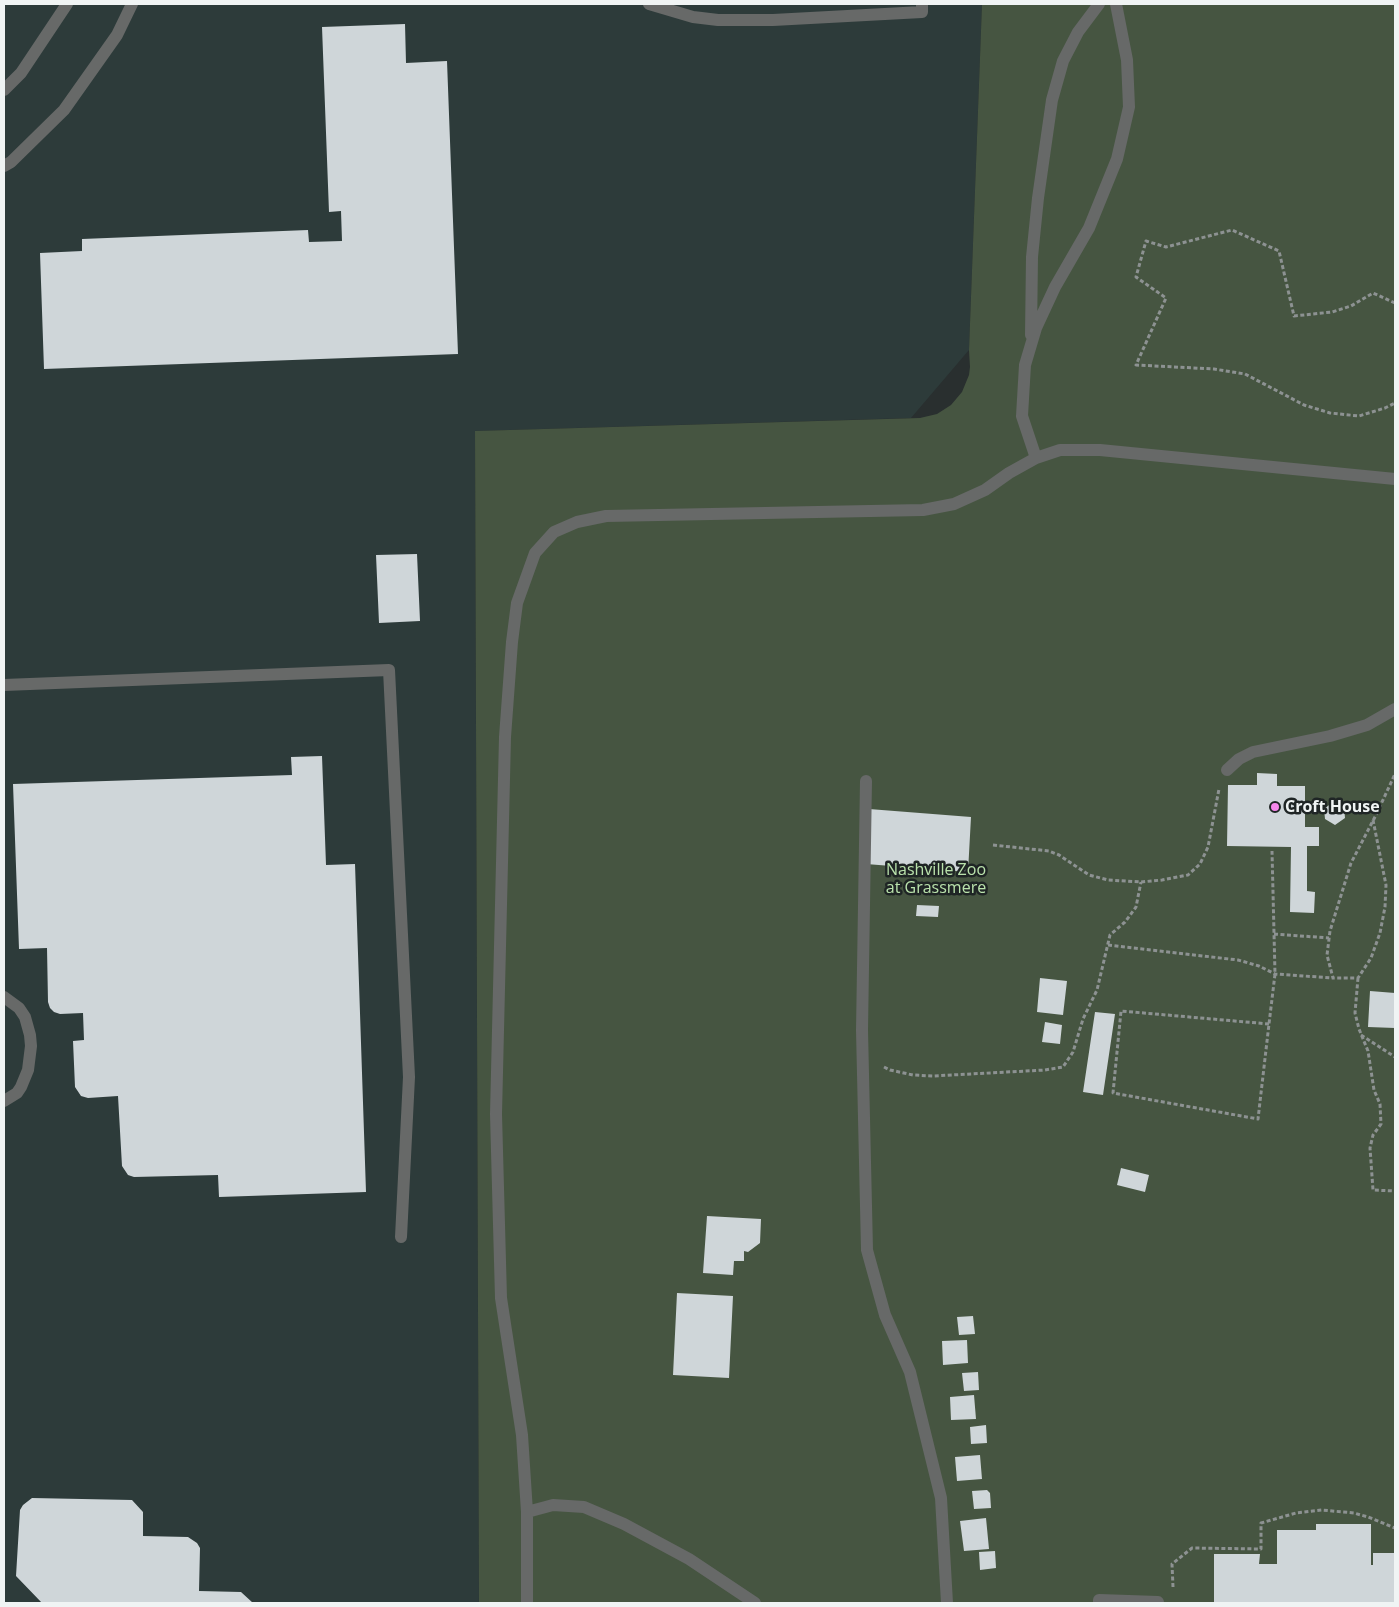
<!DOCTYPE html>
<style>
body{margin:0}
#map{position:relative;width:1399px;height:1607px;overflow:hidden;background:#292f2f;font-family:"Open Sans",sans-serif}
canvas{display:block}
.frame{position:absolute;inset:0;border:5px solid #f0f4f4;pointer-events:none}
</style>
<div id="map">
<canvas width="1399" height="1607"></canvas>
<div class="frame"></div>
</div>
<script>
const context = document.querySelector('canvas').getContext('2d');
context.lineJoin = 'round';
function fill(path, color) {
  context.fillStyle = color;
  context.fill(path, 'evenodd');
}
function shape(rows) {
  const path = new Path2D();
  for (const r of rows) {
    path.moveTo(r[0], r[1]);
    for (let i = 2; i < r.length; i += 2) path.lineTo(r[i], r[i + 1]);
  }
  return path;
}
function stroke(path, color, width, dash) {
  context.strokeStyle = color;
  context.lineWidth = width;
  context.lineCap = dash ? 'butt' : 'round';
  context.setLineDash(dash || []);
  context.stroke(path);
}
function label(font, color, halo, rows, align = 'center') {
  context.font = font + ' "Open Sans",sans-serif';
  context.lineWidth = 5;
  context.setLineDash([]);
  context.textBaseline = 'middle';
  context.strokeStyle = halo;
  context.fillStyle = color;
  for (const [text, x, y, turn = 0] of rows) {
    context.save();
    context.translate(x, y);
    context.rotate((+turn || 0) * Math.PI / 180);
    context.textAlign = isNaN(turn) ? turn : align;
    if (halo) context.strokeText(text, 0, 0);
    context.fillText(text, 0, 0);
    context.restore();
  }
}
const built = shape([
 [4,4,982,4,969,350,911,418,475,431,479,1603,4,1603]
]);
const green = shape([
 [982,4,1395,4,1395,1603,479,1603,475,431,920,418,937,414,951,405,962,392,969,375,970,367,969,350]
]);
const building = shape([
 [405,24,406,63,447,61,458,354,44,369,40,253,82,251,82,239,308,230,309,242,342,241,341,211,329,212,322,27],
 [417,554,420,621,379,623,376,555],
 [322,756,326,865,355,864,366,1192,219,1197,218,1175,134,1177,128,1175,122,1166,118,1096,88,1098,81,1096,75,1087,73,1041,84,1040,83,1013,60,1014,54,1012,50,1008,48,1002,47,948,19,949,13,784,292,775,291,757],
 [1257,773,1277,774,1277,786,1305,786,1305,827,1319,827,1319,846,1307,846,1307,891,1315,892,1314,913,1290,912,1291,847,1227,846,1228,785,1257,785],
 [1333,802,1344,806,1345,818,1335,825,1325,819,1324,809],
 [869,809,971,817,968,872,866,864],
 [917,905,939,906,938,917,916,916],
 [1040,978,1067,981,1063,1015,1037,1012],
 [1370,991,1395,993,1395,1028,1368,1027],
 [1095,1012,1115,1014,1103,1095,1083,1092],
 [1045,1022,1062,1025,1060,1044,1042,1042],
 [1121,1168,1149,1175,1145,1192,1117,1185],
 [707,1216,761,1219,760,1243,748,1252,744,1251,744,1261,734,1261,733,1275,703,1273],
 [677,1293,733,1296,729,1378,673,1375],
 [973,1316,975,1334,959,1335,957,1317],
 [967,1340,968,1363,943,1365,942,1341],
 [978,1372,979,1390,964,1391,962,1373],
 [974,1395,976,1419,951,1420,950,1397],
 [986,1425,987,1443,971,1444,970,1427],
 [980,1455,982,1479,957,1481,955,1457],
 [987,1490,990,1493,991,1508,974,1509,972,1491],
 [32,1498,132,1500,143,1512,143,1536,188,1537,197,1543,200,1548,199,1591,241,1592,253,1603,42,1603,16,1576,20,1510,23,1505],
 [986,1518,989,1549,964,1551,960,1521],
 [1316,1524,1371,1524,1371,1565,1373,1565,1373,1553,1395,1553,1395,1603,1214,1603,1214,1554,1260,1554,1259,1564,1277,1564,1277,1530,1316,1530],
 [995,1551,996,1568,980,1570,979,1552]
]);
const path = shape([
 [1395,303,1373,293,1351,306,1332,312,1294,316,1279,251,1232,230,1166,247,1146,241,1136,277,1166,298,1136,365,1214,369,1245,374,1304,405,1330,413,1359,416,1385,408,1395,403],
 [1373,820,1386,885,1385,907,1380,933,1371,958,1358,978,1333,978,1327,955,1330,931,1351,863,1376,815,1395,774],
 [993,845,1049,851,1059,855,1089,875,1108,880,1141,882,1162,880,1188,875,1200,864,1208,847,1219,789],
 [1274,934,1329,938],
 [1108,945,1238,960,1259,966,1275,974,1333,978],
 [1358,978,1355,1013,1359,1029,1368,1051,1374,1090,1380,1104,1381,1124,1373,1135,1370,1148,1373,1190,1395,1191],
 [1269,1024,1121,1011,1113,1093,1258,1119,1269,1024,1275,974,1272,851],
 [1361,1035,1395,1057],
 [884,1067,890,1070,913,1075,933,1076,1045,1070,1063,1067,1073,1052,1083,1019,1097,990,1110,935,1125,922,1136,907,1141,882],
 [1173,1587,1172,1564,1192,1548,1261,1549,1261,1523,1296,1513,1322,1510,1354,1513,1368,1517,1395,1528]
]);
const minor = shape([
 [649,4,693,17,718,20,773,20,922,12,922,4],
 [4,90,21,73,67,4],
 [4,166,11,162,64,110,117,35,132,4],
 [1031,335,1032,257,1038,198,1052,100,1063,61,1078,32,1099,4],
 [1036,458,1022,416,1025,365,1036,328,1055,287,1089,228,1117,159,1129,107,1127,60,1116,4],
 [4,685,389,670,409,1077,401,1237],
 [1227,770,1239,759,1253,752,1330,736,1367,725,1395,709],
 [866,781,862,1030,867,1250,885,1315,910,1372,941,1498,947,1603],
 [4,997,19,1008,25,1017,30,1035,31,1046,28,1070,21,1087,17,1093,4,1101],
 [527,1512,553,1505,584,1507,624,1524,689,1559,755,1603],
 [527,1603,527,1512,522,1435,501,1298,496,1114,505,737,512,642,517,603,535,553,554,532,577,522,606,516,923,510,954,504,985,490,1009,473,1036,458,1060,450,1100,450,1395,479],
 [1099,1603,1099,1600,1158,1602]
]);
const markers = [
 [1275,807,5,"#f788ec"]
];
const poiNames = [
 ["Croft House",1285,807]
];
const parkNames = [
 ["Nashville Zoo",936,870],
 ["at Grassmere",936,888]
];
fill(built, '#2d3b3a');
fill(green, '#465541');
fill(building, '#cfd6d9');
stroke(path, '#8d9292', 3, [4, 2.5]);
stroke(minor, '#676968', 12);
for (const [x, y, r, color] of markers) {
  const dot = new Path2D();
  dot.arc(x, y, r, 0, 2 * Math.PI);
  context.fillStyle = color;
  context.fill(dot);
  stroke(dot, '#1f2525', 2);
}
label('bold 16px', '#f0f4f4', '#1f2525', poiNames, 'left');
label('16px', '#bae2ac', '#1f2525', parkNames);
</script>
